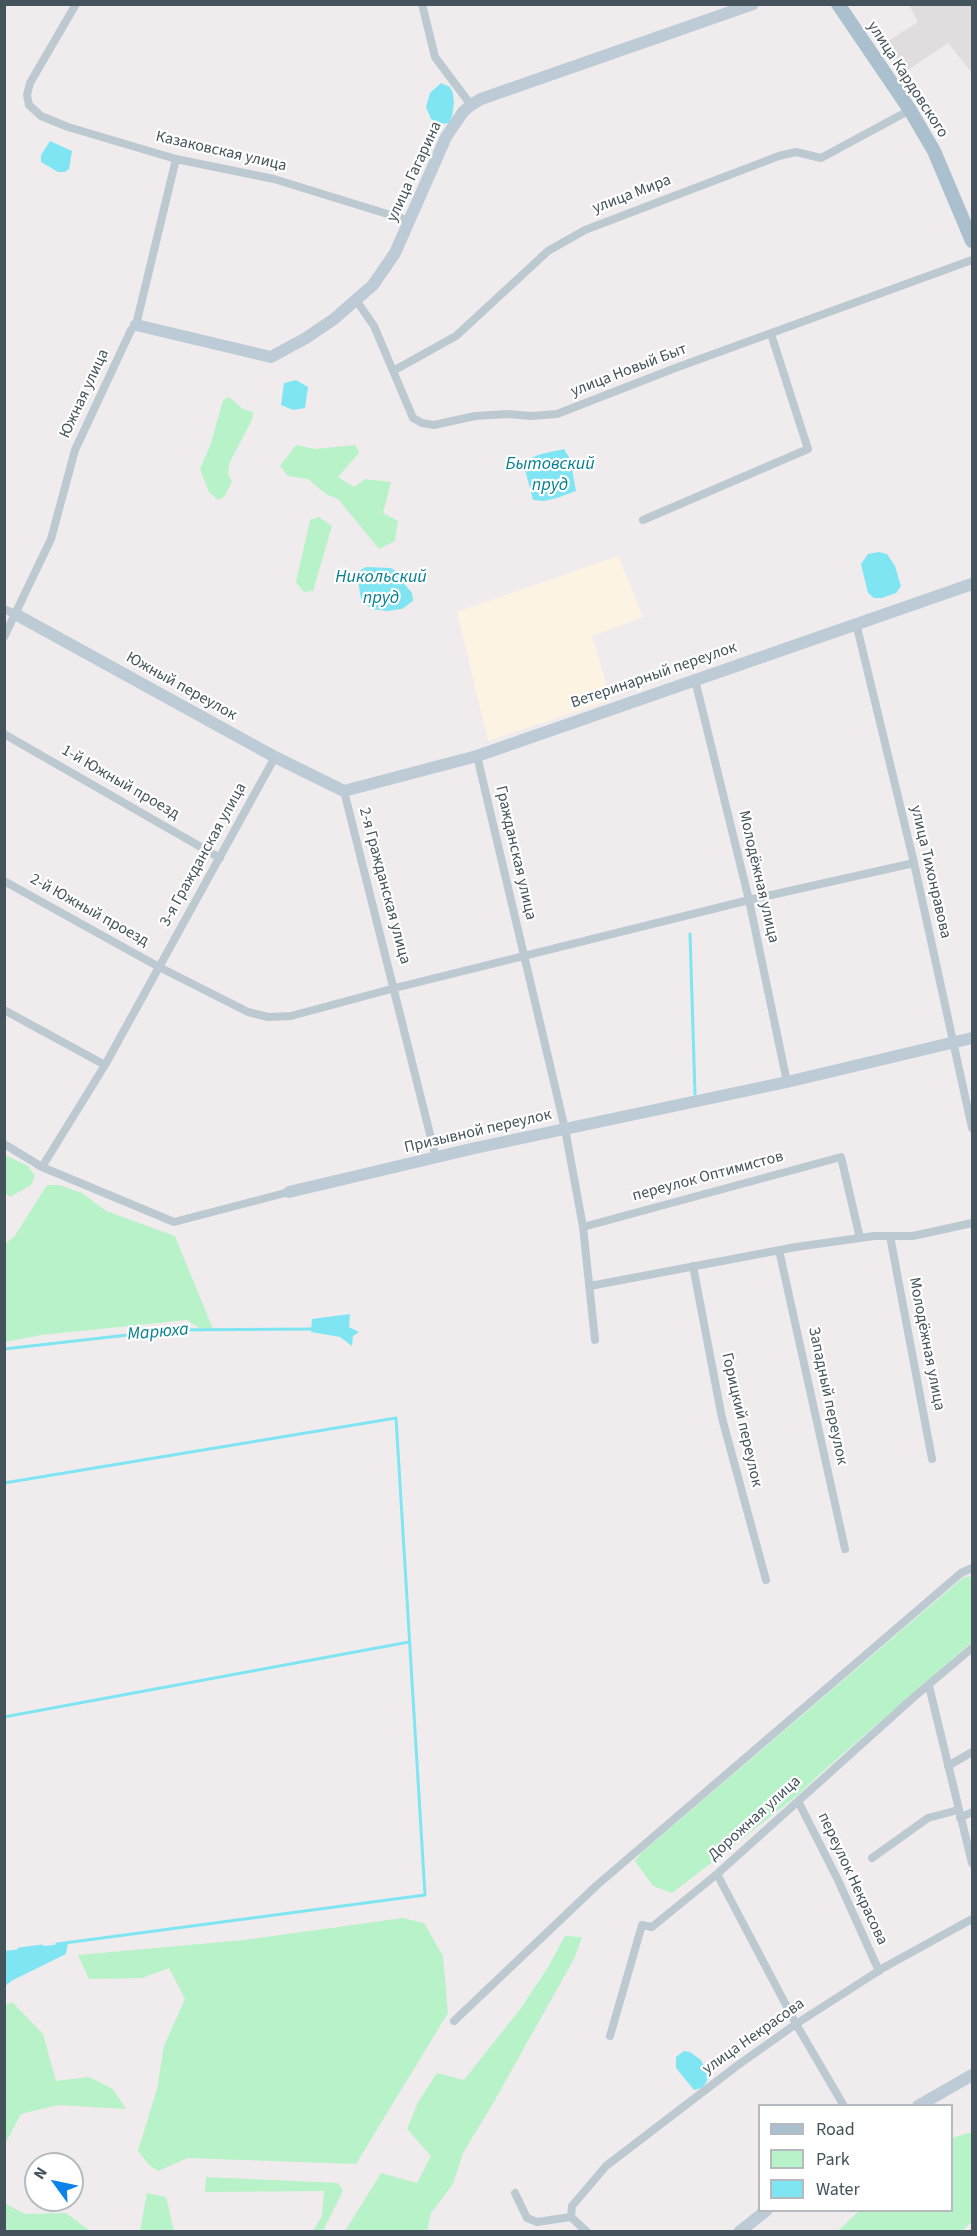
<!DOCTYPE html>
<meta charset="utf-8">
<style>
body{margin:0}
#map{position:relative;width:977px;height:2236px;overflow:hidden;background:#f0eced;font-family:"Source Sans 3",sans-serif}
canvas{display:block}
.frame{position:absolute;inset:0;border:6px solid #44535c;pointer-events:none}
.legend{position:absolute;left:758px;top:2104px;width:195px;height:108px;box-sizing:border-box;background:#fff;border:2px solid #b4babe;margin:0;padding:8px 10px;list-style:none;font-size:18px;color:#44535c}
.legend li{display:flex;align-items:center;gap:12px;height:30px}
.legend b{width:30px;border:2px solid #b4babe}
.north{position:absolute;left:24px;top:2152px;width:60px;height:60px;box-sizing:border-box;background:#fff;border:2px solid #b4babe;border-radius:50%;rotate:303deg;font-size:16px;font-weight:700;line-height:24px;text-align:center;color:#44535c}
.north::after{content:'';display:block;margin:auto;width:21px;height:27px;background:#0c82eb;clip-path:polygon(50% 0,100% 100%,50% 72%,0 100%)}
</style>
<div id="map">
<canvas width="977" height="2236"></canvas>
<div class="frame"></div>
<ul class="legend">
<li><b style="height:8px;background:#aac0ce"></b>Road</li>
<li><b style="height:16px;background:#b7f2c8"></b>Park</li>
<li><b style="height:16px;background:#80e5f2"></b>Water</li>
</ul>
<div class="north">N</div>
</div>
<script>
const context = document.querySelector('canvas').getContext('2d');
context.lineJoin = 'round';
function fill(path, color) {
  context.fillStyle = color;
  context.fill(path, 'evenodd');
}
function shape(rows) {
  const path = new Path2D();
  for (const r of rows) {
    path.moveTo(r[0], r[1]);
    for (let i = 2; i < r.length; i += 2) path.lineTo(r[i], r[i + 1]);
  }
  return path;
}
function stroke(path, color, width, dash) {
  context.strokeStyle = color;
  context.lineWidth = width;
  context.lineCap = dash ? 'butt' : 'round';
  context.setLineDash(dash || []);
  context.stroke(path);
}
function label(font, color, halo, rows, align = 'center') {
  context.font = font + ' "Source Sans 3",sans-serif';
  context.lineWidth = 4.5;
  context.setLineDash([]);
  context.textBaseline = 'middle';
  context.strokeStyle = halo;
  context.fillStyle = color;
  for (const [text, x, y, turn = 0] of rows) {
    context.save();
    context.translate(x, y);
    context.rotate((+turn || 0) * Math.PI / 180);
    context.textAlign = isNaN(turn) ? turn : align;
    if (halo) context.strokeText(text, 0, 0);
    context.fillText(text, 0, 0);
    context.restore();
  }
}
const commercial = shape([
 [618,556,643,617,592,636,611,700,488,741,457,612]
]);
const education = shape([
 [909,5,972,5,972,73,948,43,902,74,882,45,918,22]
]);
const green = shape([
 [229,397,243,409,253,412,252,420,229,464,228,475,232,481,225,496,218,500,209,492,200,469,211,443,223,400],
 [296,445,315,449,355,445,359,453,338,477,354,487,365,479,391,482,383,513,398,521,395,541,379,549,338,499,326,494,308,479,288,476,280,466],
 [319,517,332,526,313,591,304,592,296,582,310,520],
 [5,1155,28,1166,35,1176,31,1185,10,1197,5,1193],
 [47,1185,59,1185,82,1193,106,1211,175,1236,213,1329,201,1329,187,1320,41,1335,5,1342,5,1244,14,1237],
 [972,1576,972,1642,822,1772,798,1795,715,1860,672,1893,653,1886,635,1861,641,1853,964,1577],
 [403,1918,424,1923,443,1956,448,2013,356,2164,188,2158,158,2171,149,2165,138,2151,157,2089,164,2046,185,1999,169,1968,142,1978,89,1979,78,1955,244,1940],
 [565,1936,582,1937,575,1957,495,2100,463,2153,453,2184,431,2213,427,2231,345,2231,381,2173,417,2183,431,2156,407,2129,418,2102,437,2073,464,2080,521,2008,547,1969],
 [12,2002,43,2034,56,2081,89,2077,113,2089,126,2109,58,2105,21,2114,5,2144,5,2006],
 [972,2132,972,2222,962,2231,838,2231,859,2211,952,2210,952,2138],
 [206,2177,338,2183,343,2191,323,2231,313,2231,322,2216,324,2191,205,2192],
 [147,2193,166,2197,174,2231,140,2231],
 [4,2203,25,2214,66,2213,90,2231,5,2231]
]);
const water = shape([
 [441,83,450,87,453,93,454,103,452,116,449,123,441,124,431,119,426,107,430,93],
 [50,141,72,151,69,169,65,172,58,172,41,162,41,155],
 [296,380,308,387,305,408,293,410,281,405,284,383],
 [564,449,570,459,576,491,557,498,544,501,533,500,525,470,528,459,541,454],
 [879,552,887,554,895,566,901,586,896,593,882,598,874,598,868,593,861,564,868,554],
 [366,567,391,568,396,571,400,579,412,593,413,601,402,609,387,611,371,609,361,599,358,580,359,571],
 [350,1314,349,1327,359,1332,353,1336,352,1346,340,1337,311,1332,312,1319],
 [68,1943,66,1954,13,1980,5,1986,5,1951],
 [684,2051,690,2052,701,2060,708,2075,707,2081,703,2087,698,2089,694,2090,676,2068,676,2057]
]);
const stream = shape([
 [690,934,695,1094],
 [4,1349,172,1330,312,1329],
 [4,1483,396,1418,425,1895,57,1944],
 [4,1717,409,1642],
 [19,1949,42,1946]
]);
const street = shape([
 [76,4,30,83,27,95,29,105,41,116,68,127,176,159,274,179,410,221],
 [422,4,435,57,471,105],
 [356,300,374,326,413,418,422,423,434,425,475,416,508,414,531,416,557,414,678,367,972,260],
 [393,371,456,336,548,251,585,230,779,156,796,152,821,158,910,110],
 [643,520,808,449,771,334],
 [4,609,17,615],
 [856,623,914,863,972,1128],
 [4,637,51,539,75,450,131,330,136,325,176,159],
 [695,680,749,900,787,1082],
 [4,734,220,858],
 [477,756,565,1129,583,1227,595,1340],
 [344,791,436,1158],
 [4,881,159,967,248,1012,268,1017,291,1016,395,988,749,900,914,863],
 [4,1010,105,1065],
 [4,1144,42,1167,174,1222,289,1192],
 [42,1167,105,1065,275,757],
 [583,1227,841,1157,860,1238],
 [890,1236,932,1459],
 [779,1250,845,1549],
 [693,1266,722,1418,766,1580],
 [590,1286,796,1247,874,1236,913,1236,972,1223],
 [929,1686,972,1863],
 [948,1766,972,1752],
 [798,1801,838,1880,879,1971],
 [960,1818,972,1812],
 [872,1858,928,1818,958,1810],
 [717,1874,796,2024,844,2106],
 [454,2021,596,1886,961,1573,972,1568],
 [610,2036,642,1925,652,1927,717,1874,914,1697,972,1648],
 [515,2193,527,2218,537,2222,571,2217],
 [587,2232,571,2217,572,2206,606,2166,738,2065,796,2024,883,1968,972,1919]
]);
const secondary = shape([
 [136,325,271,357,306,338,334,319,373,285,395,253,446,137,463,112,471,105,481,99,753,4],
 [17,615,275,757,344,791,477,756,972,584],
 [289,1192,475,1148,787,1082,972,1038],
 [918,2106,972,2075],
 [739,2232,767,2210]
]);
const primary = shape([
 [838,4,910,110,934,151,972,241]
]);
const streetNames = [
 ["улица Кардовского",907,80,57],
 ["Казаковская улица",221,152,13],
 ["улица Гагарина",415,172,-65],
 ["улица Мира",632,195,-21],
 ["улица Новый Быт",629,371,-21],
 ["Южная улица",85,394,-65],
 ["Ветеринарный переулок",654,676,-19],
 ["Южный переулок",181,687,29],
 ["1-й Южный проезд",120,783,30],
 ["Гражданская улица",515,853,77],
 ["3-я Гражданская улица",204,855,-61],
 ["улица Тихонравова",930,872,77],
 ["Молодёжная улица",758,877,77],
 ["2-я Гражданская улица",384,886,75],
 ["2-й Южный проезд",89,911,29],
 ["Призывной переулок",478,1132,-13],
 ["переулок Оптимистов",708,1177,-15],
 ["Молодёжная улица",926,1344,79],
 ["Западный переулок",827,1396,78],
 ["Горицкий переулок",741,1420,77],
 ["Дорожная улица",755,1819,-42],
 ["переулок Некрасова",852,1879,65],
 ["улица Некрасова",754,2037,-35]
];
const waterNames = [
 ["Бытовский",550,465],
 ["пруд",550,486],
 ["Никольский",381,578],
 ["пруд",381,599],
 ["Марюха",158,1333,-5]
];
fill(commercial, '#fdf3e3');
fill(education, '#e1dddf');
fill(green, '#b7f2c8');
fill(water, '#80e5f2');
stroke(stream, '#80e5f2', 3);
stroke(street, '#bcc9d1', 8);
stroke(secondary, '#bccbd6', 12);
stroke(primary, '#aac0ce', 14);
label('16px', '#44535c', '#fff', streetNames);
label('italic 18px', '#058090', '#fff', waterNames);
</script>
